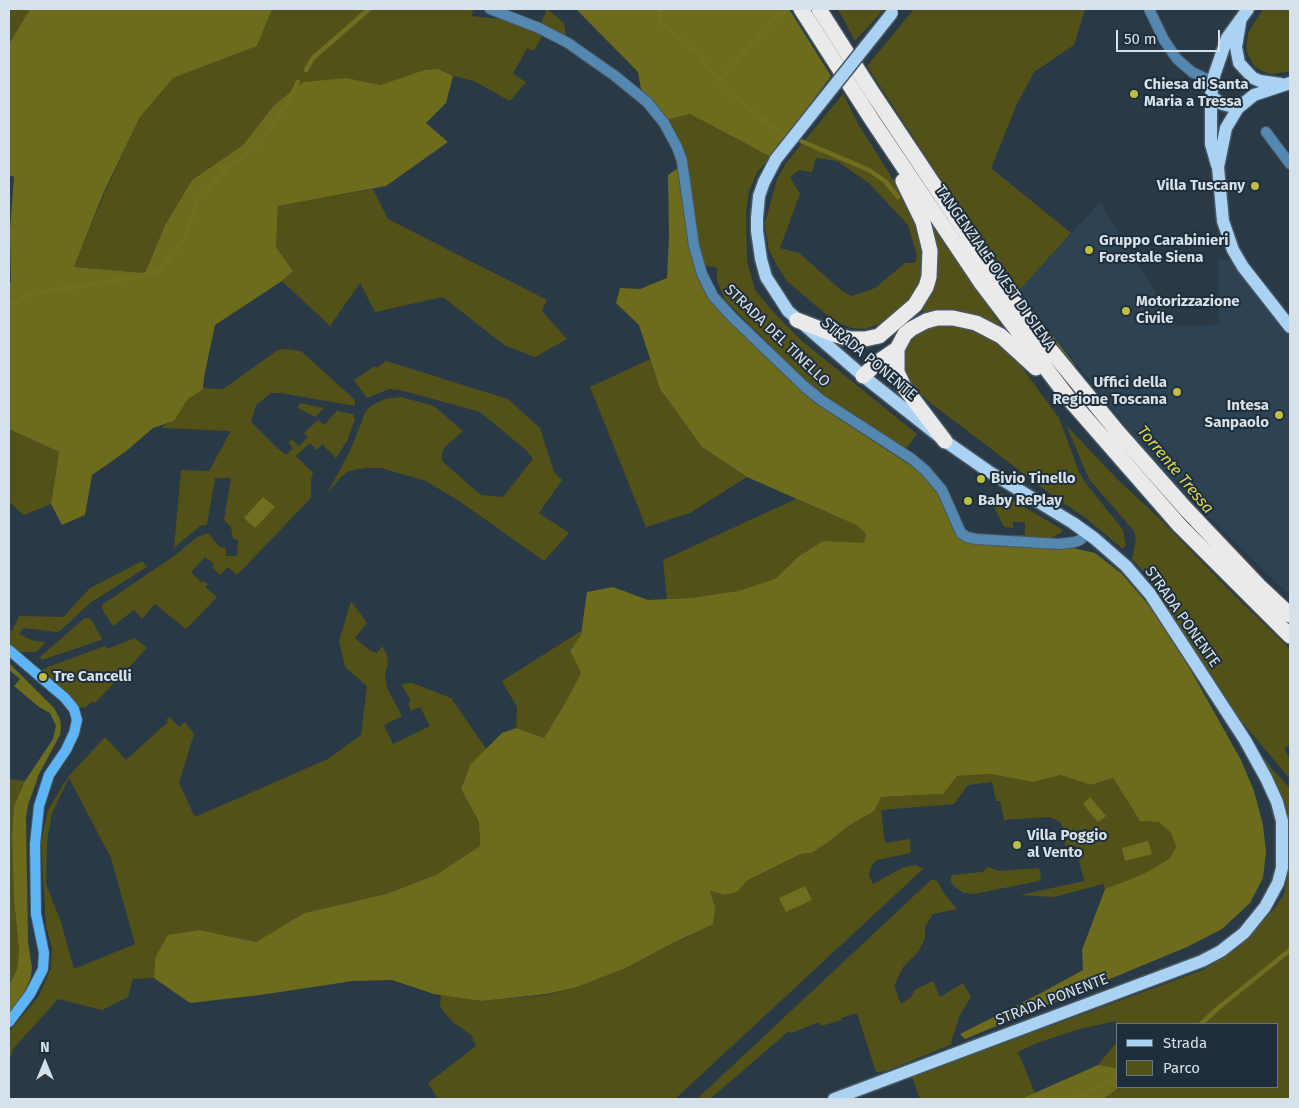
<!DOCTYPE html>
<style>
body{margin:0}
#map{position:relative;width:1299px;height:1108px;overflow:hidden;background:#293945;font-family:"Fira Sans",sans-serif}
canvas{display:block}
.frame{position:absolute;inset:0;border:10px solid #d7e1e9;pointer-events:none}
.legend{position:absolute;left:1116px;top:1023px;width:162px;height:65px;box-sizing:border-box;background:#1f2e3b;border:1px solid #697681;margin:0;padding:6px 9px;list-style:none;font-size:15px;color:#d7e1e9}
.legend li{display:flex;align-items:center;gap:10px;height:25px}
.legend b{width:25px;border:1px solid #697681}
.north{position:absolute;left:20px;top:1038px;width:50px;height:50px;-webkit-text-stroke:4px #1f2e3b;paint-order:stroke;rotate:0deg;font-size:14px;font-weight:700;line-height:20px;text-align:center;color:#d7e1e9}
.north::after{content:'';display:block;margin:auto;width:18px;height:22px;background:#d7e1e9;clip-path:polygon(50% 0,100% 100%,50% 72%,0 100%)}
.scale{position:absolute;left:1116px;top:30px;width:104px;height:22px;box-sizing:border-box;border:2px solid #d7e1e9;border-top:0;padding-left:6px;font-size:15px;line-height:18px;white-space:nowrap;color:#d7e1e9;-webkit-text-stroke:4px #1f2e3b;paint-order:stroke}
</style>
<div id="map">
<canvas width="1299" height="1108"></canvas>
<div class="frame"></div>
<ul class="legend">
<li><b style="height:6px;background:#aad2f3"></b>Strada</li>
<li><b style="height:14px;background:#525218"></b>Parco</li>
</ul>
<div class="north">N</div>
<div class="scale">50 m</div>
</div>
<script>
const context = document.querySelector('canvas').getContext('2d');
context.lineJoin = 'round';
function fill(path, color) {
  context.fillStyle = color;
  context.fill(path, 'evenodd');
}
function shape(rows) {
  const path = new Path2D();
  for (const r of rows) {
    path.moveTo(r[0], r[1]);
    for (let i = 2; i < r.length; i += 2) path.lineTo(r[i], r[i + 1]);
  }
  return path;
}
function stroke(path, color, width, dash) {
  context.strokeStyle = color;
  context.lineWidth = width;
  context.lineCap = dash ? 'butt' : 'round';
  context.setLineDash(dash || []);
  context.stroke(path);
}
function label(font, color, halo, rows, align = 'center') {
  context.font = font + ' "Fira Sans",sans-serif';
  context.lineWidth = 4;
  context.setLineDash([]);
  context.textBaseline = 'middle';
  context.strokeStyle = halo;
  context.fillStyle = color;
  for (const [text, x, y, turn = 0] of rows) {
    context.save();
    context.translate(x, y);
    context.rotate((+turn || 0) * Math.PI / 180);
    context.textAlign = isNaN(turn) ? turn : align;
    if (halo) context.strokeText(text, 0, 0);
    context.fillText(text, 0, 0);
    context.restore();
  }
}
const built = shape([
 [1100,202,1176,326,1212,325,1219,323,1218,259,1237,260,1290,327,1290,595,1185,494,1145,451,1019,291]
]);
const green = shape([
 [9,9,30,9,9,44],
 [272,9,474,9,471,16,510,20,543,34,534,51,527,48,513,74,526,82,510,101,474,81,453,76,438,69,424,70,380,85,347,78,274,105,243,145,192,180,165,225,145,273,74,267,104,194,140,117,173,78,257,46],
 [547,9,564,23,566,36,541,23],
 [838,9,884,9,855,41],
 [914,9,1085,9,1074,45,1034,72,1017,104,991,168,1071,233,1019,291,938,175,867,66],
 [1263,9,1290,9,1290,70,1287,72,1271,74,1262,71,1254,66,1246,50,1248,33],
 [843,94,859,125,909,205,922,236,924,273,913,299,885,322,865,329,851,328,841,324,828,316,787,281,776,264,769,250,766,232,765,223,777,179,786,163],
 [816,158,837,161,870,184,908,225,917,255,915,263,905,263,875,288,852,296,842,291,799,253,780,248,800,194,790,177,799,170,812,172],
 [690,114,771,157,758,171,749,191,746,212,747,261,755,290,779,318,802,341,917,434,906,449,814,389,725,300,717,281,717,268,704,265,698,245,667,120],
 [373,189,388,219,547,300,542,311,567,339,535,357,504,345,443,297,375,312,360,283,330,326,282,281,293,271,276,247,278,206],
 [931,225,932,225,1004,330,927,314,922,310],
 [940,322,986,332,1015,358,1059,418,1079,472,1085,482,1123,530,1126,545,1123,549,1087,519,1049,493,932,404,907,382,900,357,907,339],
 [287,349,301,351,355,400,355,405,350,405,280,393,271,393,256,405,251,422,278,449,279,449,286,455,293,448,287,441,289,442,292,439,299,446,308,437,304,433,318,420,324,425,337,411,353,414,355,419,347,441,336,458,322,444,317,450,310,443,296,456,313,473,311,479,311,498,237,575,228,567,220,575,212,567,214,564,205,557,191,572,202,583,204,581,208,584,205,587,217,597,186,629,155,604,142,619,134,610,113,626,102,609,102,605,177,554,197,537,208,533,220,547,226,548,226,556,237,556,238,540,233,539,231,527,224,520,231,478,215,478,207,525,200,526,174,548,181,470,209,471,231,431,162,428,164,425,174,421,188,399,203,388,223,389,278,350],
 [650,359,660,389,702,447,747,477,690,513,646,527,590,387],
 [386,361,508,399,540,428,554,472,562,480,539,513,569,533,544,561,459,501,426,481,381,468,365,468,349,471,341,477,328,492,349,453,365,413,372,405,385,399,401,397,434,406,463,431,444,448,442,454,442,461,481,495,503,497,533,459,526,450,480,412,400,390,389,389,367,398,354,380,375,366,377,368],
 [300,403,324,408,315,417,298,408],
 [1066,425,1117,479,1159,518,1234,595,1290,649,1290,745,1284,748,1290,760,1290,779,1236,715,1144,572,1132,559,1136,539,1134,531,1089,479],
 [9,429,59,452,51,504,24,515,9,502],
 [999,492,1063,530,1061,533,1047,540,1017,538,1017,535,1025,535,1025,522,1013,522,1013,528,1004,527,992,503],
 [796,499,856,525,866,534,864,544,823,541,799,556,775,579,738,591,690,598,667,599,663,560],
 [142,561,147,567,90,603,60,631,57,632,23,628,19,634,34,641,44,642,45,643,36,652,21,652,16,650,9,643,9,630,12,631,19,616,63,617,90,588],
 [351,601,367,623,355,638,369,650,377,653,382,646,387,655,388,663,385,675,387,688,402,716,384,725,393,744,430,726,420,707,411,711,409,706,410,699,401,684,412,683,451,698,487,750,470,765,461,789,479,822,480,846,436,875,386,894,304,913,256,942,200,930,155,958,154,978,133,979,128,997,102,1010,58,999,13,1049,9,1061,9,1032,39,996,51,968,52,947,46,926,41,842,48,810,68,777,105,737,126,760,168,722,166,720,170,717,179,727,185,722,194,734,179,783,195,817,328,759,361,735,367,686,345,667,339,641],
 [69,778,111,858,135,944,74,969,61,922,46,884,47,842,52,813],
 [85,618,90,618,102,638,101,640,42,660,40,657],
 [581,631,581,635,570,651,581,673,568,698,544,738,516,728,517,707,502,681],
 [135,638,147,648,95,703,91,702,85,708,80,707,41,672,45,668,105,646,107,649],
 [1263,756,1272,769,1290,788,1290,833,1289,817,1283,799],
 [991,774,1033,782,1061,775,1091,785,1113,778,1140,821,1159,822,1171,833,1176,847,1169,859,1143,874,1105,889,1103,884,1054,897,1020,895,1084,881,1076,846,1064,845,1068,836,1060,822,1050,817,1004,820,1000,801,996,801,992,782,968,785,954,804,881,810,885,843,910,839,911,853,877,860,871,867,869,875,873,884,904,867,916,865,923,869,675,1099,438,1099,428,1083,476,1046,471,1035,453,1022,440,1007,441,994,482,1001,547,995,577,987,626,968,669,945,688,937,715,908,709,891,725,895,737,892,748,880,801,854,811,853,827,843,881,797,942,794,957,776],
 [9,779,25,781,14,806,12,834,14,900,19,950,17,969,9,985],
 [1290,865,1290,1099,1103,1099,1120,1087,1278,1087,1278,1024,1118,1024,1118,1068,1098,1065,1116,1043,1116,1021,1080,1029,1037,1043,1018,1052,1035,1093,1021,1099,920,1099,912,1077,1203,970,1238,948,1274,909,1284,894],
 [989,867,998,871,1039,868,1041,878,1039,881,974,894,964,893,956,888,951,882,951,876,953,875,982,872],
 [932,879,937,881,945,895,957,909,933,914,925,927,925,939,918,952,903,967,894,986,901,1004,911,997,915,990,933,981,940,997,963,983,971,997,960,1015,951,1042,952,1044,887,1071,876,1072,857,1013,841,1018,842,1020,821,1026,819,1022,791,1033,789,1031,710,1099,697,1099]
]);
const forest = shape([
 [30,9,272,9,257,46,173,78,140,117,103,194,74,267,145,273,165,225,192,180,243,145,274,105,304,82,347,78,380,85,424,70,438,69,453,76,446,103,426,123,448,142,386,186,278,206,276,247,293,271,282,281,215,325,204,377,203,389,188,399,174,421,153,428,125,452,92,475,85,515,62,525,51,504,59,452,9,429,9,284,11,282,10,230,14,177,9,175,9,44],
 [576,9,789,9,831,76,771,157,690,114,667,120,641,89,638,72],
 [678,168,689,244,696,272,705,292,728,319,802,391,818,405,922,473,938,491,953,527,963,539,1068,547,1095,553,1122,574,1152,609,1172,637,1241,760,1254,791,1263,825,1266,852,1263,878,1250,903,1222,929,1187,947,965,1039,960,1034,1041,993,1083,970,1082,950,1105,889,1143,874,1169,859,1176,847,1171,833,1159,822,1140,821,1113,778,1091,785,1061,775,1033,782,991,774,957,776,943,794,881,797,874,811,848,826,827,843,811,853,801,854,748,880,737,892,725,895,710,891,715,908,713,924,669,945,626,968,577,987,547,994,482,1001,434,994,392,980,353,981,260,995,190,1003,154,978,155,958,168,935,200,930,256,942,304,913,386,894,436,875,480,846,479,822,461,789,470,765,502,733,516,728,544,738,568,698,581,673,570,651,581,635,587,592,613,587,648,600,690,598,738,591,775,579,799,556,823,541,864,543,866,534,856,525,747,477,702,447,660,389,639,325,616,303,620,288,640,289,667,278,669,237,668,175],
 [9,663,54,708,60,719,61,727,60,735,39,774,28,805,26,817,28,942,32,967,31,977,24,993,9,1013,9,985,17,969,19,950,14,900,12,834,14,806,25,781,53,739,56,726,50,713,39,707,14,686,20,679,9,670],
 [1098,1065,1118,1068,1118,1087,1120,1087,1103,1099,1021,1099]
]);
const water = shape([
 [263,497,275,507,255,528,244,518],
 [1090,797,1106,816,1098,822,1083,804],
 [1148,841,1152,854,1125,861,1122,848],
 [805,886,812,900,786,912,779,898]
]);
const stream = shape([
 [660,9,661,23,699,54,718,81,749,109,780,132,869,170,885,181,898,197],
 [306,70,313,58,369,9],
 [718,81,777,16,785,11],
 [9,306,30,294,132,278,158,271,184,241,198,200,228,168,258,145,285,108,298,82],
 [1048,333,1073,366],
 [1201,1024,1217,1009,1290,950],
 [1073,1099,1118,1077]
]);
const street = shape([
 [490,9,539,28,568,43,615,76,647,102,664,123,677,147,682,161,694,246,702,274,713,296,732,317,805,387,821,400,912,459,925,470,942,490,961,533,967,537,976,539,1059,544,1075,542,1080,540,1087,533],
 [1149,9,1164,40,1177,59,1192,72,1213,82],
 [1266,132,1290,164]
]);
const secondary = shape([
 [9,650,65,698,74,709,77,720,74,733,66,750,49,775,39,806,35,844,36,914,44,953,43,969,30,994,9,1022]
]);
const primary = shape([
 [1240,23,1236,47,1239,63,1253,78,1260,81,1281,84],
 [1290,83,1254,95,1238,108,1226,128,1218,167,1223,221,1233,250,1243,267,1290,327],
 [1211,96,1222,104,1238,108],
 [776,159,764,182,759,196,757,218,757,231,761,259,766,277,788,311,863,376,945,441,988,471,1073,523,1094,538,1126,566,1150,594,1245,740,1266,778,1277,802,1282,821,1282,868,1278,883,1265,907,1244,933,1221,951,1202,961,834,1099],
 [1217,165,1211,144,1211,96,1214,76,1227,38,1248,9]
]);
const highway = shape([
 [801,9,872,120,982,284,1070,400,1180,526,1290,636],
 [819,9,872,92,994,275,1048,347,1117,431,1185,508,1259,586,1290,615],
 [797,320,833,334,850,339,865,339,879,336,915,305,926,287,929,277,930,251,923,222,903,181],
 [863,376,878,362,897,349],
 [945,441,904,387,897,372,897,349,905,334,911,329,926,321,937,318,953,318,976,323,1001,336,1036,368]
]);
const primaryBridge = shape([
 [776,159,892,13]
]);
const markers = [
 [1134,94,5,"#c0be41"],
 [1255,186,5,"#c0be41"],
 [1089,250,5,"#c0be41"],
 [1126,311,5,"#c0be41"],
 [1177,392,5,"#c0be41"],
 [1279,415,5,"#c0be41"],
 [981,479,5,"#c0be41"],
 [968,501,5,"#c0be41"],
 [43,677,5,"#c0be41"],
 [1017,845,5,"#c0be41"]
];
const poiNames = [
 ["Chiesa di Santa",1144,85],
 ["Maria a Tressa",1144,102],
 ["Villa Tuscany",1245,186,"right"],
 ["Gruppo Carabinieri",1099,241],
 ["Forestale Siena",1099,258],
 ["Motorizzazione",1136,302],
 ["Civile",1136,319],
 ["Uffici della",1167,383,"right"],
 ["Regione Toscana",1167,400,"right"],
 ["Intesa",1269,406,"right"],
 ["Sanpaolo",1269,423,"right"],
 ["Bivio Tinello",991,479],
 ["Baby RePlay",978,501],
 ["Tre Cancelli",53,677],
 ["Villa Poggio",1027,836],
 ["al Vento",1027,853]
];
const streetNames = [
 ["TANGENZIALE OVEST DI SIENA",995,268,55],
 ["STRADA DEL TINELLO",777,336,44],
 ["STRADA PONENTE",869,359,40],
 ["STRADA PONENTE",1182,617,55],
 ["STRADA PONENTE",1052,1000,-21]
];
const waterNames = [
 ["Torrente Tressa",1175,470,50]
];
fill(built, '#2d4354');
fill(green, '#525218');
fill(forest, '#6d6c1c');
fill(water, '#706f20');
stroke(stream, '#706f20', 4.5);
stroke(street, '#485763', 12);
stroke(secondary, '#485763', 12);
stroke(primary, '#485763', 15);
stroke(highway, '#485763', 18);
stroke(street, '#5488b0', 10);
stroke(secondary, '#5eb5f5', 10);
stroke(primary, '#aad2f3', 12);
stroke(highway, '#eaeaea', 15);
stroke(primaryBridge, '#485763', 15, []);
stroke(primaryBridge, '#aad2f3', 12);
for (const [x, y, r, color] of markers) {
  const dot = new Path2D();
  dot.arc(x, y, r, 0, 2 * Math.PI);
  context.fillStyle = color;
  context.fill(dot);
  stroke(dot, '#1f2e3b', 2);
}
label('bold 15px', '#d7e1e9', '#1f2e3b', poiNames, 'left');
label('15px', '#d7e1e9', '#1f2e3b', streetNames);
label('italic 16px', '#d8d74f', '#1f2e3b', waterNames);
</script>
